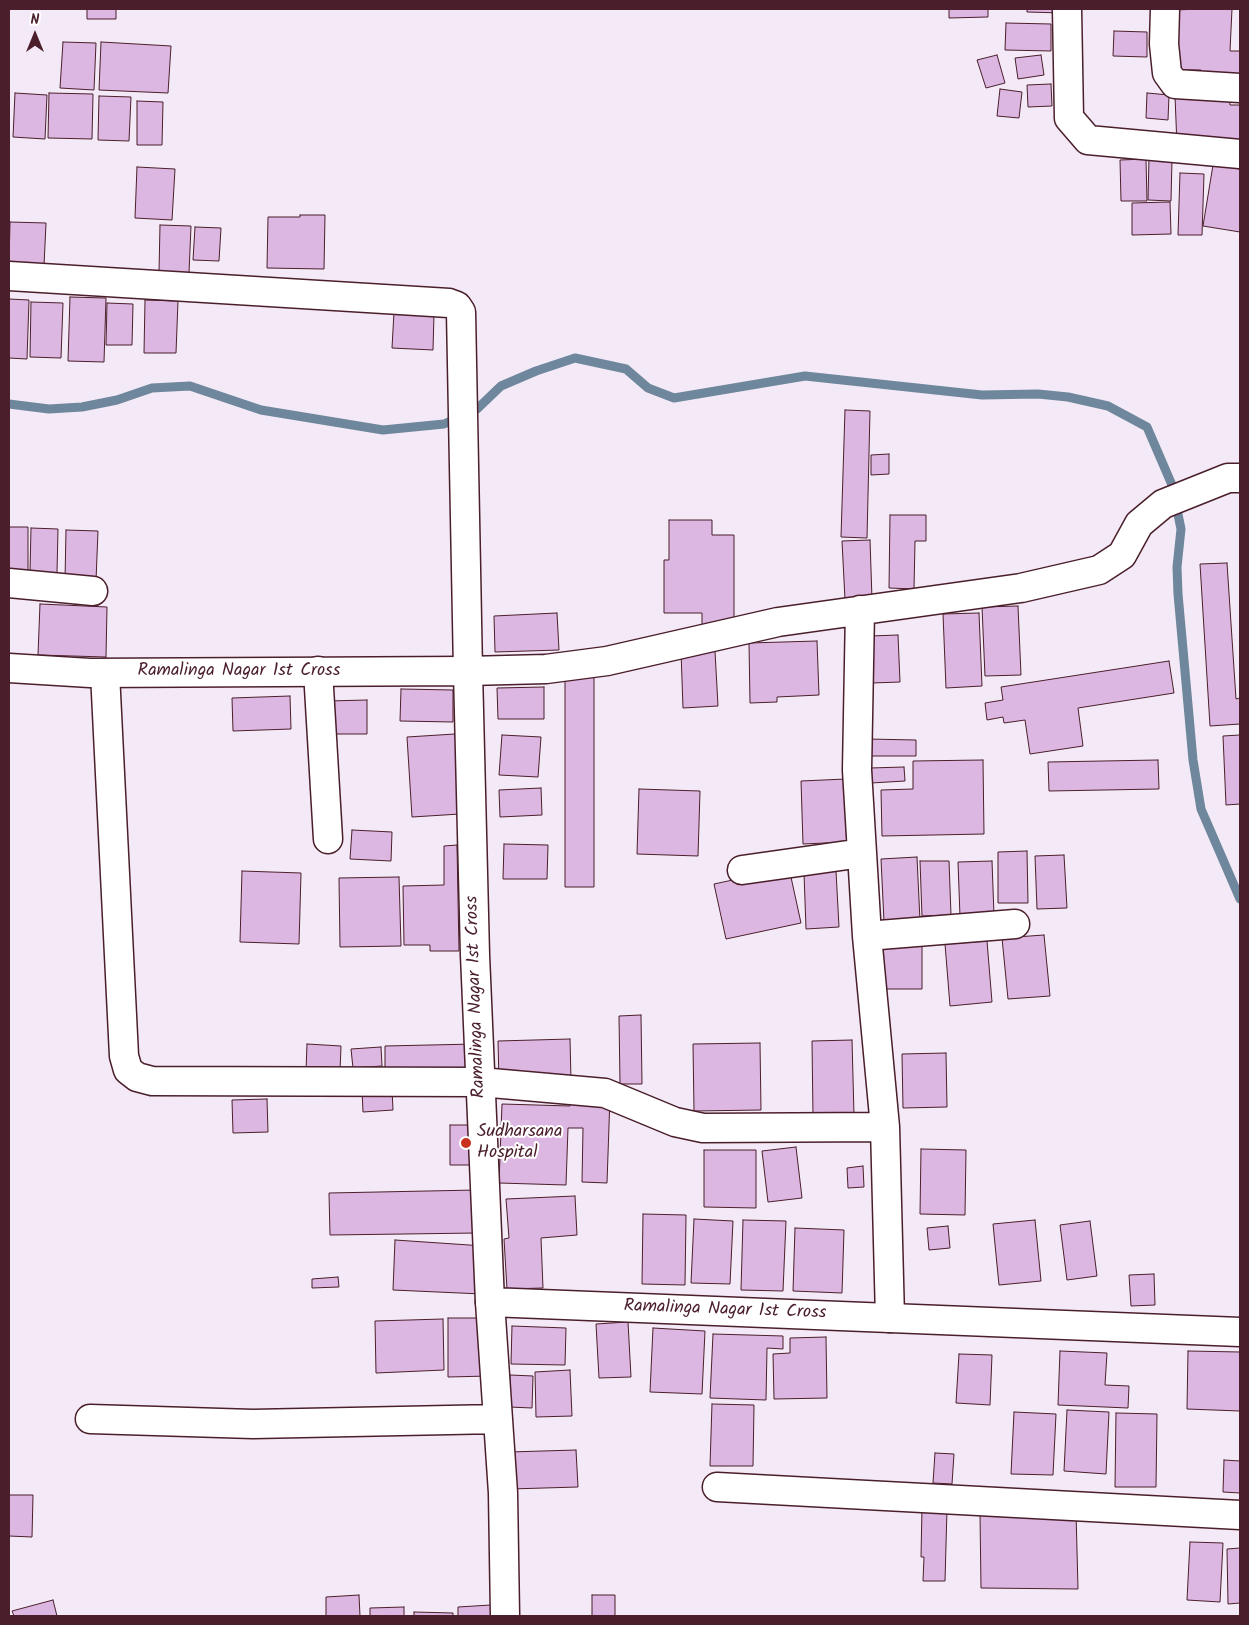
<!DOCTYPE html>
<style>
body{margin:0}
#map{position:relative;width:1249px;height:1625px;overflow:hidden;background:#f4e9f6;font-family:Kalam,sans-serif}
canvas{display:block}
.frame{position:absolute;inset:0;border:10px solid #4a1f2b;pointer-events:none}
.north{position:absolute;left:10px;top:10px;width:50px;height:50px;-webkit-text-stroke:4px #fff;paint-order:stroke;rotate:0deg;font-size:14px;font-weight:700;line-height:20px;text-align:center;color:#4a1f2b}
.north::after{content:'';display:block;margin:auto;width:18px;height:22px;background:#4a1f2b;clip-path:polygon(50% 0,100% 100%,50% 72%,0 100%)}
</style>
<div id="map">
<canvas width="1249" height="1625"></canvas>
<div class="frame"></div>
<div class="north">N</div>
</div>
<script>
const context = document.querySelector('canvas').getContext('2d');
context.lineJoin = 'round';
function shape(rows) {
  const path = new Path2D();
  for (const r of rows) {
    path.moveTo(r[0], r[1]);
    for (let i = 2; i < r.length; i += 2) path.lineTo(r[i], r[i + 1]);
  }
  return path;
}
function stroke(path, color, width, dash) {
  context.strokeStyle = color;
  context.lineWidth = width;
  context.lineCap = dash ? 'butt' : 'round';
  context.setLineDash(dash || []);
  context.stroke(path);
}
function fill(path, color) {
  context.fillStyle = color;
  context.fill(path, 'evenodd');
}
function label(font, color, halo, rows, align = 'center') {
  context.font = font + ' Kalam,sans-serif';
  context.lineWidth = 4;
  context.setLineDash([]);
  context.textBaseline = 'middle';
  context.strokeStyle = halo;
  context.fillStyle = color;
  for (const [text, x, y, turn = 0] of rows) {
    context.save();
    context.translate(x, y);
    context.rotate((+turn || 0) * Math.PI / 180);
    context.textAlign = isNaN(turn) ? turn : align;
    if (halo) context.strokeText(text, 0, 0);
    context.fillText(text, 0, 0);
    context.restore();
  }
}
const stream = shape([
 [9,404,49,409,82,407,117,400,152,388,190,386,261,410,383,430,444,424,477,409,501,386,536,371,575,358,626,369,648,388,674,398,805,376,982,395,1038,394,1068,397,1108,406,1147,427,1172,485,1181,529,1177,567,1178,594,1193,760,1201,809,1240,899]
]);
const building = shape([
 [87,9,116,9,116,19,87,19,87,9],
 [949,9,988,9,988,17,949,18,949,9],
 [1027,9,1062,9,1062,13,1027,12,1027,9],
 [1203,9,1232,9,1230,51,1240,51,1240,81,1201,81,1201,70,1173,70,1173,10,1203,9],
 [1006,23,1051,24,1051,51,1005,50,1006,23],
 [1114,31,1147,32,1147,57,1113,56,1114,31],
 [63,42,96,43,94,90,60,88,63,42],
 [101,42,171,46,168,93,99,90,101,42],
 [997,55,1005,83,986,88,977,60,997,55],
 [1041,55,1044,75,1018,79,1015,58,1041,55],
 [1051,84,1052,106,1028,107,1027,85,1051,84],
 [1000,89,1022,92,1019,118,997,116,1000,89],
 [15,93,47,95,45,139,13,137,15,93],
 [49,93,93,94,92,139,48,138,49,93],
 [1147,93,1169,95,1168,120,1146,118,1147,93],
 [1229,94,1230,105,1240,105,1240,144,1177,146,1175,96,1229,94],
 [99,96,131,97,129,141,98,140,99,96],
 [137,101,163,102,162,145,137,145,137,101],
 [1149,158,1172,159,1171,201,1148,200,1149,158],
 [1146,159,1147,201,1121,201,1120,160,1146,159],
 [1213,165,1240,169,1240,232,1203,226,1213,165],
 [137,167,175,169,172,220,135,218,137,167],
 [1180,173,1204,174,1202,235,1178,235,1180,173],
 [1170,202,1171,234,1132,235,1132,203,1170,202],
 [300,215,325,215,324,269,267,268,268,217,300,217,300,215],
 [10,222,46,223,44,266,9,265,10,222],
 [160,225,191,226,189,273,159,272,160,225],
 [195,227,221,228,219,261,193,260,195,227],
 [70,297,106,298,104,362,68,361,70,297],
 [9,299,29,300,27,359,9,358,9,299],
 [145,300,178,301,176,353,144,353,145,300],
 [31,302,63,303,61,358,30,357,31,302],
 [107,303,133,304,132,345,106,345,107,303],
 [394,312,434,314,433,350,392,348,394,312],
 [845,410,870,411,867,538,841,537,845,410],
 [889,454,889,474,871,475,871,455,889,454],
 [890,515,926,515,926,541,915,541,914,589,889,588,890,515],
 [669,520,712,520,712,535,734,535,734,626,702,626,702,613,664,613,664,560,669,560,669,520],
 [9,527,28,527,28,576,9,575,9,527],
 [31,528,58,529,57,573,30,572,31,528],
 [66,530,98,531,96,581,65,580,66,530],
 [870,540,872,599,845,600,842,541,870,540],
 [1227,563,1236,699,1240,698,1240,724,1210,726,1200,564,1227,563],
 [40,604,107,607,106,657,38,655,40,604],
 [1018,606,1021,675,985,676,982,607,1018,606],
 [557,613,559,650,495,652,494,616,557,613],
 [979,613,982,686,946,688,943,614,979,613],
 [898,635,900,682,872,683,870,636,898,635],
 [817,641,819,695,777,697,777,702,750,703,749,643,817,641],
 [715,651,718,706,683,708,681,652,715,651],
 [1169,661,1174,693,1078,708,1083,746,1030,754,1025,720,1004,723,1003,717,987,720,985,703,1003,700,1001,687,1169,661],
 [565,668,594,668,594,887,565,887,565,668],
 [544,687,544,719,498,719,497,688,544,687],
 [401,689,453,690,453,722,400,721,401,689],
 [290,696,291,729,233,731,232,698,290,696],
 [367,700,367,734,328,734,328,701,367,700],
 [455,734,460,814,412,817,407,737,455,734],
 [502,735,541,737,538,777,499,775,502,735],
 [1240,735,1240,804,1226,805,1223,736,1240,735],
 [867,739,916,740,916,756,867,756,867,739],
 [983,760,984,834,882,836,881,790,913,789,913,761,983,760],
 [1158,760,1159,789,1049,791,1048,762,1158,760],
 [904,767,905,781,871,783,870,768,904,767],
 [846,779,848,842,803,844,801,781,846,779],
 [541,788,542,815,500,817,499,790,541,788],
 [639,789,700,791,698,856,637,854,639,789],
 [352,830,392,832,391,861,350,859,352,830],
 [504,844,548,845,547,879,503,879,504,844],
 [457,845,459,951,430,951,430,945,404,945,403,886,444,885,444,846,457,845],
 [1027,851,1028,903,998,903,998,852,1027,851],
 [1064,855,1067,908,1037,909,1035,856,1064,855],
 [917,857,920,921,884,922,881,859,917,857],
 [920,861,949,861,951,915,922,916,920,861],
 [992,861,994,915,960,917,958,862,992,861],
 [789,868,801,923,726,939,714,884,789,868],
 [242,871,301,873,299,944,240,942,242,871],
 [836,871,839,927,806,929,804,873,836,871],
 [399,877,401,946,340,947,339,878,399,877],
 [1044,935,1050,996,1008,999,1002,938,1044,935],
 [987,941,992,1002,950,1006,945,944,987,941],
 [922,944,922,989,881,989,880,945,922,944],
 [641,1015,642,1084,620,1084,619,1016,641,1015],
 [570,1039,571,1080,499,1082,498,1041,570,1039],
 [852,1040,854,1115,813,1116,812,1041,852,1040],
 [760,1043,761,1110,694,1111,693,1044,760,1043],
 [307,1044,341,1046,340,1072,306,1071,307,1044],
 [475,1044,475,1077,385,1078,385,1046,475,1044],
 [381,1047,382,1066,353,1068,351,1049,381,1047],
 [946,1053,947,1107,903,1108,902,1054,946,1053],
 [392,1089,393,1110,363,1112,362,1090,392,1089],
 [571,1095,610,1097,607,1183,582,1182,583,1128,568,1128,566,1185,499,1183,502,1104,570,1106,571,1095],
 [267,1099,268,1132,233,1133,232,1100,267,1099],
 [450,1125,480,1125,480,1165,450,1165,450,1125],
 [796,1147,802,1198,768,1202,762,1151,796,1147],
 [921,1149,966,1150,965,1215,920,1214,921,1149],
 [704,1150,756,1150,756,1208,704,1207,704,1150],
 [863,1166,864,1187,848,1188,847,1168,863,1166],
 [477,1190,477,1233,330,1235,329,1193,477,1190],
 [575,1196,577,1235,541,1238,543,1288,507,1289,504,1239,509,1238,506,1199,575,1196],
 [643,1214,686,1215,685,1285,642,1284,643,1214],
 [694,1219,733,1221,730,1284,691,1283,694,1219],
 [743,1220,786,1221,783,1291,741,1290,743,1220],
 [1035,1220,1041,1281,999,1285,993,1224,1035,1220],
 [1090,1221,1097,1276,1067,1280,1060,1225,1090,1221],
 [948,1226,950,1248,929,1250,927,1228,948,1226],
 [795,1228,844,1230,842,1293,793,1291,795,1228],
 [395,1240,484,1246,482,1294,393,1290,395,1240],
 [1154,1274,1155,1305,1131,1306,1129,1275,1154,1274],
 [338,1277,339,1287,312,1288,312,1279,338,1277],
 [448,1318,488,1318,489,1376,448,1377,448,1318],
 [443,1319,444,1370,376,1373,375,1321,443,1319],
 [628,1322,631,1377,599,1378,596,1324,628,1322],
 [512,1326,566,1328,565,1365,511,1364,512,1326],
 [653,1328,705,1331,702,1394,650,1392,653,1328],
 [713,1334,783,1336,783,1349,767,1348,766,1400,710,1398,713,1334],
 [826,1337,827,1398,774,1399,773,1354,790,1353,790,1338,826,1337],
 [1060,1351,1107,1353,1105,1385,1129,1386,1128,1408,1058,1405,1060,1351],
 [1188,1351,1240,1352,1240,1411,1187,1409,1188,1351],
 [959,1354,992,1355,990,1405,956,1403,959,1354],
 [570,1370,572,1416,536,1417,535,1372,570,1370],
 [510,1375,533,1376,532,1408,509,1407,510,1375],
 [712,1404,754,1405,753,1466,710,1466,712,1404],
 [1067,1410,1109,1412,1106,1474,1064,1471,1067,1410],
 [1014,1412,1056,1414,1053,1475,1011,1474,1014,1412],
 [1116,1413,1157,1414,1156,1487,1115,1487,1116,1413],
 [576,1450,578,1487,510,1489,509,1452,576,1450],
 [935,1453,954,1454,952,1484,933,1483,935,1453],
 [1224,1460,1240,1461,1240,1493,1223,1492,1224,1460],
 [9,1495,33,1495,32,1537,9,1536,9,1495],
 [922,1508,947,1509,945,1581,923,1581,924,1557,921,1557,922,1508],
 [1076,1512,1078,1589,981,1588,980,1514,1076,1512],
 [1190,1542,1223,1543,1220,1602,1187,1600,1190,1542],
 [1240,1548,1240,1603,1228,1604,1227,1549,1240,1548],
 [359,1595,360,1616,326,1616,326,1597,359,1595],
 [592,1595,615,1595,615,1616,592,1616,592,1595],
 [53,1600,57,1616,14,1616,12,1611,53,1600],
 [491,1605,491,1616,458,1616,458,1607,491,1605],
 [404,1607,404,1616,370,1616,370,1608,404,1607],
 [414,1612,453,1613,453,1616,414,1616,414,1612]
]);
const minor = shape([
 [1067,9,1069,118,1088,140,1240,154],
 [1165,9,1164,44,1167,73,1175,84,1240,88],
 [9,276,449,303,457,306,461,312,468,671,546,669,607,661,778,622,1021,588,1099,570,1122,555,1139,524,1163,504,1228,478,1240,478],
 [9,583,93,591],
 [860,610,857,770,867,936,885,1127,890,1318],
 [318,671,328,839],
 [105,673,124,1056,128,1070,137,1077,152,1081,480,1082,605,1093,675,1122,703,1128,885,1127],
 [742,870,862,853],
 [867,936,1015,924],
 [490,1302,503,1493,505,1616],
 [90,1419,253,1424,498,1419],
 [717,1487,1240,1515]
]);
const tertiary = shape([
 [9,668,90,673,468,671,475,955,490,1302,1240,1332]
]);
const markers = [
 [466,1143,6,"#c8321e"]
];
const streetNames = [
 ["Ramalinga Nagar 1st Cross",239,672],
 ["Ramalinga Nagar 1st Cross",477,997,-92],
 ["Ramalinga Nagar 1st Cross",725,1311,2]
];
const poiNames = [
 ["Sudharsana",477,1133],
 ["Hospital",477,1154]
];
stroke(stream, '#6e879c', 9);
fill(building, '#dcb7e1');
stroke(building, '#4a1f2b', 1);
stroke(minor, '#4a1f2b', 31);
stroke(tertiary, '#4a1f2b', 31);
stroke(minor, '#fff', 28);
stroke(tertiary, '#fff', 28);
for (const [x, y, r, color] of markers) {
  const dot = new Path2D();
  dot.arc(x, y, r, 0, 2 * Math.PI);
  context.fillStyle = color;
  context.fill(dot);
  stroke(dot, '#fff', 2);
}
label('18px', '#4a1f2b', '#fff', streetNames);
label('18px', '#4a1f2b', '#fff', poiNames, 'left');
</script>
